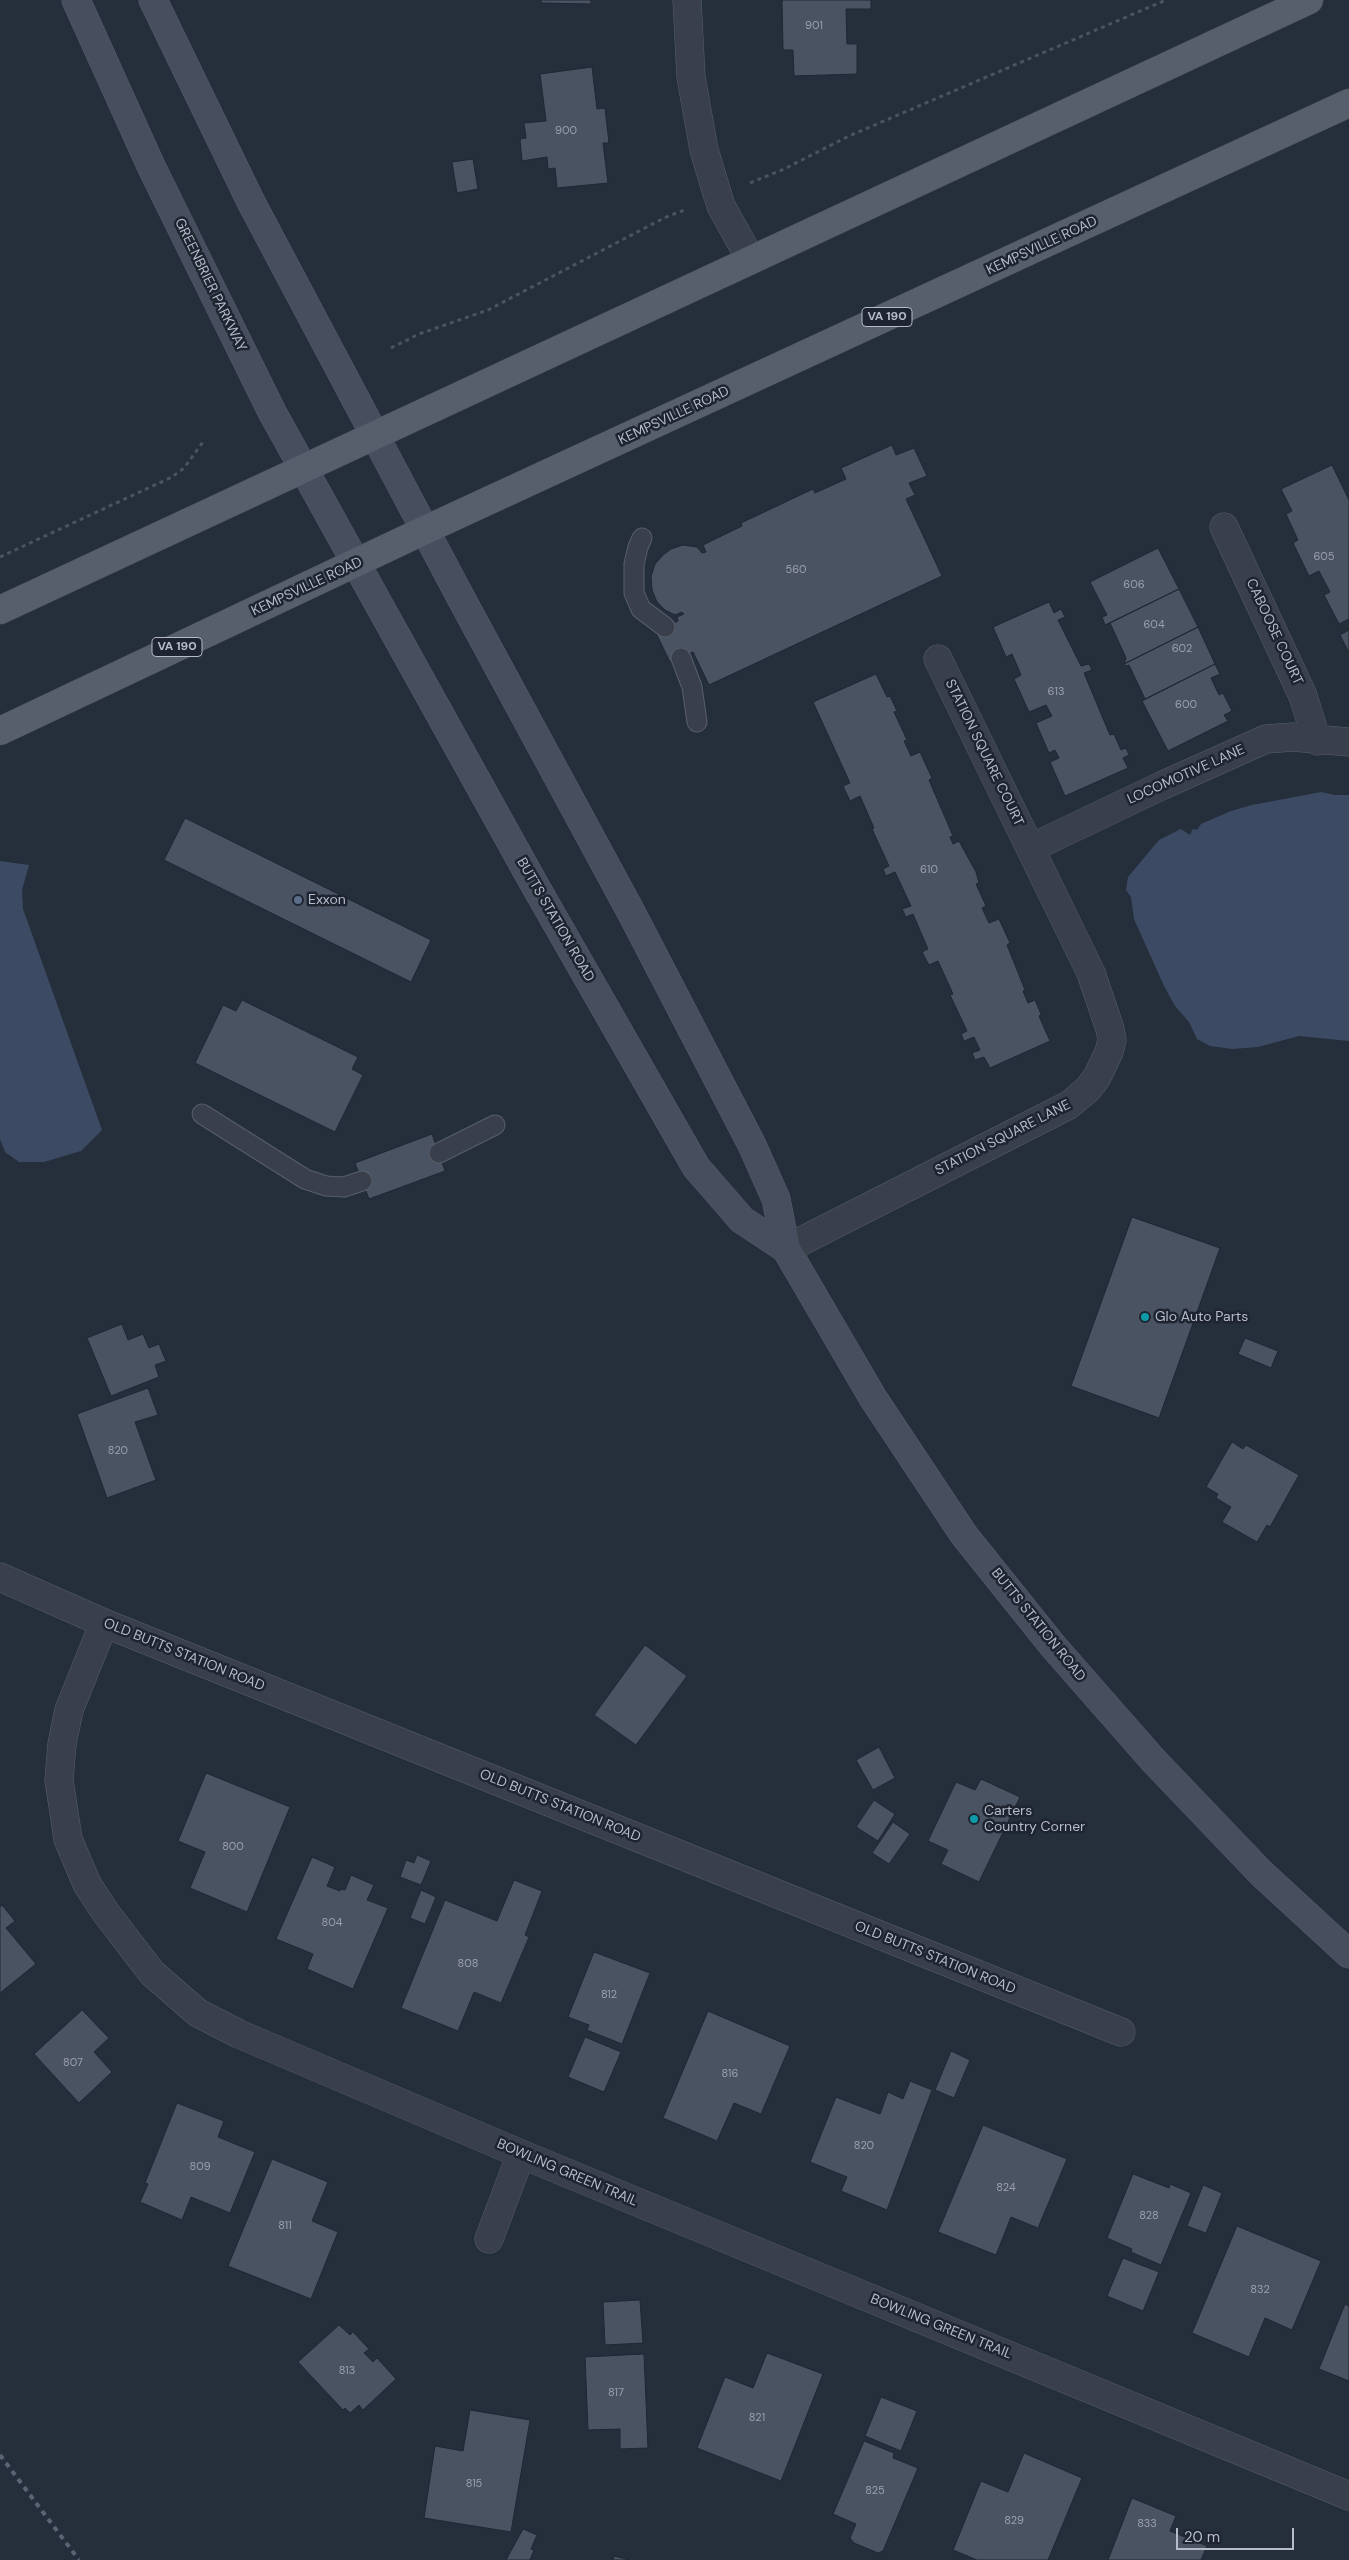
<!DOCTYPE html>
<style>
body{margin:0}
#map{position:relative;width:1349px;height:2560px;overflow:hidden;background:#252e3b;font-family:"DM Sans",sans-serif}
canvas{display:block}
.scale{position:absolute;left:1176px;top:2528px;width:118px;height:22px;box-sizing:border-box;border:2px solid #b5bbc7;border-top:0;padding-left:6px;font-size:15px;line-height:18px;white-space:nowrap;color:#b5bbc7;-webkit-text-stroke:4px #1e2531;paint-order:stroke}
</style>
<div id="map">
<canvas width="1349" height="2560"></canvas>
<div class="scale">20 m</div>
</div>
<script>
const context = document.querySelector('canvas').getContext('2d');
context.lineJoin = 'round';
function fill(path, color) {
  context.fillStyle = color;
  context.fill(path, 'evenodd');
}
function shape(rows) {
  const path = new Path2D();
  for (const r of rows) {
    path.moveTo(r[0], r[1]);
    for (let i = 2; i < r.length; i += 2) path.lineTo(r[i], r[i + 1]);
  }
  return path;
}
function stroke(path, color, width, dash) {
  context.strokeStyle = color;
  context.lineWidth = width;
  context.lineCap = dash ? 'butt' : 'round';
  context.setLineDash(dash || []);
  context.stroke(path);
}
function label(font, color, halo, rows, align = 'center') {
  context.font = font + ' "DM Sans",sans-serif';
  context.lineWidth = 5;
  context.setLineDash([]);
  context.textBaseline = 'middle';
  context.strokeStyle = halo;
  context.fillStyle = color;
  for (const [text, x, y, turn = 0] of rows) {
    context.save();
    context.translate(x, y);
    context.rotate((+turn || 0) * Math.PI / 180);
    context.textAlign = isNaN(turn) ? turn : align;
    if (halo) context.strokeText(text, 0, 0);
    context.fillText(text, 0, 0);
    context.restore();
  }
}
const water = shape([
 [1321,792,1335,795,1349,795,1349,1041,1299,1036,1258,1047,1232,1049,1210,1046,1197,1039,1189,1022,1175,1006,1164,986,1134,919,1131,897,1126,890,1128,877,1159,840,1181,829,1190,835,1193,829,1197,830,1201,824,1231,811,1252,805],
 [0,861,29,865,22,890,23,909,102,1130,81,1151,44,1162,19,1162,5,1152,0,1139]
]);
const building = shape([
 [541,0,591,0,591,4,541,3,541,0],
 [782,0,871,0,871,9,846,9,847,44,857,44,857,74,794,76,793,50,783,50,782,0],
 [592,67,597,109,605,108,609,143,603,143,608,183,557,188,555,168,548,169,547,157,522,161,520,139,526,138,524,123,546,121,540,74,592,67],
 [473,159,478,189,457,193,452,162,473,159],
 [892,445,896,455,914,448,927,476,909,483,915,495,906,499,942,576,709,685,693,652,670,662,655,631,678,621,677,617,684,614,682,612,675,615,665,610,657,602,652,590,651,577,655,564,663,555,671,549,683,545,697,547,702,553,706,552,703,545,742,526,741,523,813,489,815,493,846,479,841,468,892,445],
 [1332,465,1349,500,1349,619,1339,624,1324,595,1330,592,1319,571,1309,576,1293,543,1298,540,1286,514,1292,511,1281,489,1332,465],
 [1158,548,1179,589,1105,625,1102,617,1107,615,1090,582,1158,548],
 [1179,589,1198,627,1124,664,1126,658,1110,623,1179,589],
 [1049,602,1054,613,1061,609,1065,617,1058,620,1081,666,1089,664,1092,670,1084,673,1110,735,1114,734,1121,750,1126,748,1129,755,1123,758,1128,768,1065,796,1050,762,1059,758,1055,750,1049,753,1036,723,1052,716,1046,705,1029,712,1014,679,1021,675,1012,654,1006,657,993,627,1049,602],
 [1198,627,1215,664,1145,699,1129,665,1126,666,1124,664,1198,627],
 [1349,630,1349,653,1340,635,1349,630],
 [1215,664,1220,674,1211,678,1219,695,1223,693,1232,711,1224,715,1228,721,1168,751,1142,701,1215,664],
 [876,674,887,697,890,696,897,711,894,712,907,740,904,741,911,756,920,752,932,778,929,780,953,836,950,837,953,844,959,841,976,872,979,883,976,884,986,906,982,908,989,923,999,919,1010,943,1007,945,1025,990,1023,991,1028,1003,1035,1000,1041,1014,1039,1016,1050,1041,990,1068,984,1057,975,1060,972,1053,980,1050,974,1037,964,1041,961,1034,967,1031,950,995,953,994,938,961,929,965,922,952,928,949,913,914,906,917,902,909,911,906,895,872,886,876,883,869,889,866,872,829,874,828,860,796,850,801,843,786,850,783,813,702,876,674],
 [185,818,431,940,411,982,164,860,185,818],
 [242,1000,358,1057,352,1069,363,1075,335,1132,195,1063,223,1005,236,1011,242,1000],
 [432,1134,445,1171,369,1199,355,1163,432,1134],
 [1132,1217,1220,1248,1159,1418,1071,1386,1132,1217],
 [122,1324,128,1340,143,1334,149,1348,159,1344,166,1361,155,1365,159,1377,111,1396,87,1338,122,1324],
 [1245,1338,1278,1351,1271,1368,1238,1354,1245,1338],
 [148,1388,158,1415,135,1422,156,1480,107,1498,77,1414,148,1388],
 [1232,1442,1243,1449,1246,1445,1299,1475,1270,1527,1267,1525,1257,1542,1222,1522,1231,1507,1216,1498,1218,1494,1206,1487,1232,1442],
 [645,1645,687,1676,636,1745,594,1715,645,1645],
 [879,1747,895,1778,873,1790,856,1760,879,1747],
 [206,1773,290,1807,247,1912,190,1888,205,1852,178,1841,206,1773],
 [981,1779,1020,1797,979,1882,941,1864,948,1850,928,1841,956,1782,975,1790,981,1779],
 [874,1800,895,1814,878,1841,856,1827,874,1800],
 [893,1822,910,1834,889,1864,872,1853,893,1822],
 [417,1855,431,1861,421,1885,400,1877,406,1860,414,1863,417,1855],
 [312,1857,335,1867,327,1886,340,1891,341,1889,345,1890,351,1875,374,1885,367,1900,388,1908,353,1989,307,1969,313,1954,276,1939,312,1857],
 [514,1880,542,1891,525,1935,529,1937,501,2003,474,1992,458,2031,401,2008,445,1900,497,1921,514,1880],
 [421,1890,436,1897,425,1924,410,1918,421,1890],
 [2,1905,15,1921,6,1928,36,1964,0,1993,0,1907,2,1905],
 [594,1952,650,1973,622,2044,587,2030,589,2025,568,2017,594,1952],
 [82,2010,109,2038,94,2052,112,2072,79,2103,34,2054,82,2010],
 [708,2011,790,2046,761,2114,734,2103,717,2141,663,2118,708,2011],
 [585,2037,621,2052,604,2092,568,2077,585,2037],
 [951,2051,970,2060,954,2098,935,2090,951,2051],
 [910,2081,932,2090,887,2210,841,2191,847,2177,810,2162,836,2097,880,2114,888,2092,903,2099,910,2081],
 [177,2103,224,2121,218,2137,255,2152,230,2213,191,2197,182,2220,140,2202,148,2184,145,2183,177,2103],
 [983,2125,1067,2159,1038,2228,1011,2217,996,2255,938,2232,983,2125],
 [272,2159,328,2182,312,2221,338,2232,311,2299,228,2266,272,2159],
 [1133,2174,1169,2188,1170,2184,1191,2193,1161,2265,1131,2252,1132,2249,1107,2238,1133,2174],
 [1203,2185,1222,2193,1206,2233,1187,2226,1203,2185],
 [1237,2226,1321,2261,1292,2330,1265,2318,1249,2357,1192,2333,1237,2226],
 [1123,2258,1159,2272,1143,2311,1107,2296,1123,2258],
 [640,2300,643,2343,605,2345,603,2302,640,2300],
 [1345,2304,1349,2306,1349,2381,1319,2369,1345,2304],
 [339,2325,350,2335,353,2332,369,2349,364,2353,373,2362,377,2358,396,2379,363,2410,359,2405,350,2413,345,2408,343,2410,298,2362,339,2325],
 [767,2353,823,2374,781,2481,697,2448,725,2377,753,2388,767,2353],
 [644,2354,648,2448,620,2449,620,2429,588,2430,585,2357,644,2354],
 [881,2397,917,2411,901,2451,865,2436,881,2397],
 [470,2410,530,2420,511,2532,424,2518,435,2446,463,2451,470,2410],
 [864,2441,894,2453,893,2458,918,2468,883,2551,878,2553,854,2543,850,2538,856,2524,833,2514,864,2441],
 [1024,2453,1082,2478,1048,2560,977,2560,953,2550,981,2481,1008,2492,1024,2453],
 [1132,2498,1176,2516,1170,2531,1207,2546,1201,2560,1108,2560,1132,2498],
 [523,2529,537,2535,531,2549,534,2550,530,2560,506,2560,523,2529],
 [614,2556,630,2560,613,2560,614,2556]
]);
const path = shape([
 [750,183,784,169,849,136,1166,0],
 [391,348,419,334,488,310,664,218,687,209],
 [0,557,172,477,184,468,203,442]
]);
const service = shape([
 [642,538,638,547,634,564,634,593,641,609,665,627],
 [681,658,692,687,697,722],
 [202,1114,305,1179,326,1186,344,1187,362,1181],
 [439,1153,495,1125]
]);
const minor = shape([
 [687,0,691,77,704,150,721,206,751,260],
 [1224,527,1303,696,1317,741],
 [1031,848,1161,786,1266,739,1293,737,1349,742],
 [786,1249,1069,1105,1088,1089,1097,1077,1109,1052,1112,1040,1110,1029,1091,973,938,659],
 [0,1577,104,1623,1121,2032],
 [104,1623,69,1710,62,1744,59,1780,68,1839,87,1884,106,1913,152,1973,198,2013,239,2034,521,2154,1349,2496],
 [489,2239,521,2154]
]);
const secondary = shape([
 [76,0,151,166,272,412,533,882,696,1167,742,1220,786,1249],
 [153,0,251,202,461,598,631,912,752,1145,776,1199,786,1249,873,1398,964,1535,1053,1646,1153,1760,1261,1873,1349,1954]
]);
const primary = shape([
 [0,610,1309,0],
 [0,731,425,530,1349,103]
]);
const rail = shape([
 [0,2455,79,2560]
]);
const markers = [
 [298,900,5,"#5c6f8a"],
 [1145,1317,5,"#0f9aa8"],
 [974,1819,5,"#0f9aa8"]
];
const numberNames = [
 ["901",814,26],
 ["900",566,131],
 ["605",1324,557],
 ["560",796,570],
 ["606",1134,585],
 ["604",1154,625],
 ["602",1182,649],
 ["613",1056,692],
 ["600",1186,705],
 ["610",929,870],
 ["820",118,1451],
 ["800",233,1847],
 ["804",332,1923],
 ["808",468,1964],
 ["812",609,1995],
 ["807",73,2063],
 ["816",730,2074],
 ["820",864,2146],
 ["809",200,2167],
 ["824",1006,2188],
 ["828",1149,2216],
 ["811",285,2226],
 ["832",1260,2290],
 ["813",347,2371],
 ["817",616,2393],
 ["821",757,2418],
 ["815",474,2484],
 ["825",875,2491],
 ["829",1014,2521],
 ["833",1147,2524]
];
const shields = [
 [887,317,50],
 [177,647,50]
];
const shieldNames = [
 ["VA 190",887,317],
 ["VA 190",177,647]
];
const streetNames = [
 ["KEMPSVILLE ROAD",1042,246,-25],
 ["GREENBRIER PARKWAY",210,285,64],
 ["KEMPSVILLE ROAD",674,416,-25],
 ["KEMPSVILLE ROAD",307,587,-25],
 ["CABOOSE COURT",1274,632,65],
 ["STATION SQUARE COURT",984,753,64],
 ["LOCOMOTIVE LANE",1186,775,-24],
 ["BUTTS STATION ROAD",555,920,60],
 ["STATION SQUARE LANE",1003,1138,-27],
 ["BUTTS STATION ROAD",1038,1625,51],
 ["OLD BUTTS STATION ROAD",184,1655,22],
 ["OLD BUTTS STATION ROAD",560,1806,22],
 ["OLD BUTTS STATION ROAD",935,1958,22],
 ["BOWLING GREEN TRAIL",567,2173,23],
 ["BOWLING GREEN TRAIL",941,2327,22]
];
const poiNames = [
 ["Exxon",308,900],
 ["Glo Auto Parts",1155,1317],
 ["Carters",984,1811],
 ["Country Corner",984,1827]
];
fill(water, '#3c4b63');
fill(building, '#4a5362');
stroke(building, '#202733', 1);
stroke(service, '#575e6a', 21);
stroke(minor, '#575e6a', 29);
stroke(secondary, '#575e6a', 29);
stroke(primary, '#424955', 29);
stroke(path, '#45575a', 3, [4, 4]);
stroke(service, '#39404c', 19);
stroke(minor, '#39404c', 28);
stroke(secondary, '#474f5e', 28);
stroke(primary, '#575f6c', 28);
stroke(rail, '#5b6472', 4, [5, 5]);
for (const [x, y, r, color] of markers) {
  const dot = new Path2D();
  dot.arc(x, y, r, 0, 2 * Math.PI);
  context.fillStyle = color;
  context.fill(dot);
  stroke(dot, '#1e2531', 2);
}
label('11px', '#9aa1ae', null, numberNames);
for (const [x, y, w] of shields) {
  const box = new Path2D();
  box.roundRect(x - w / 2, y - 9.5, w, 19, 4);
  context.fillStyle = '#1e2531';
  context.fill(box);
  stroke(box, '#b5bbc7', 1);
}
label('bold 12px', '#b5bbc7', null, shieldNames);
label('14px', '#b5bbc7', '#1e2531', streetNames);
label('14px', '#b5bbc7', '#1e2531', poiNames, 'left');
</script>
